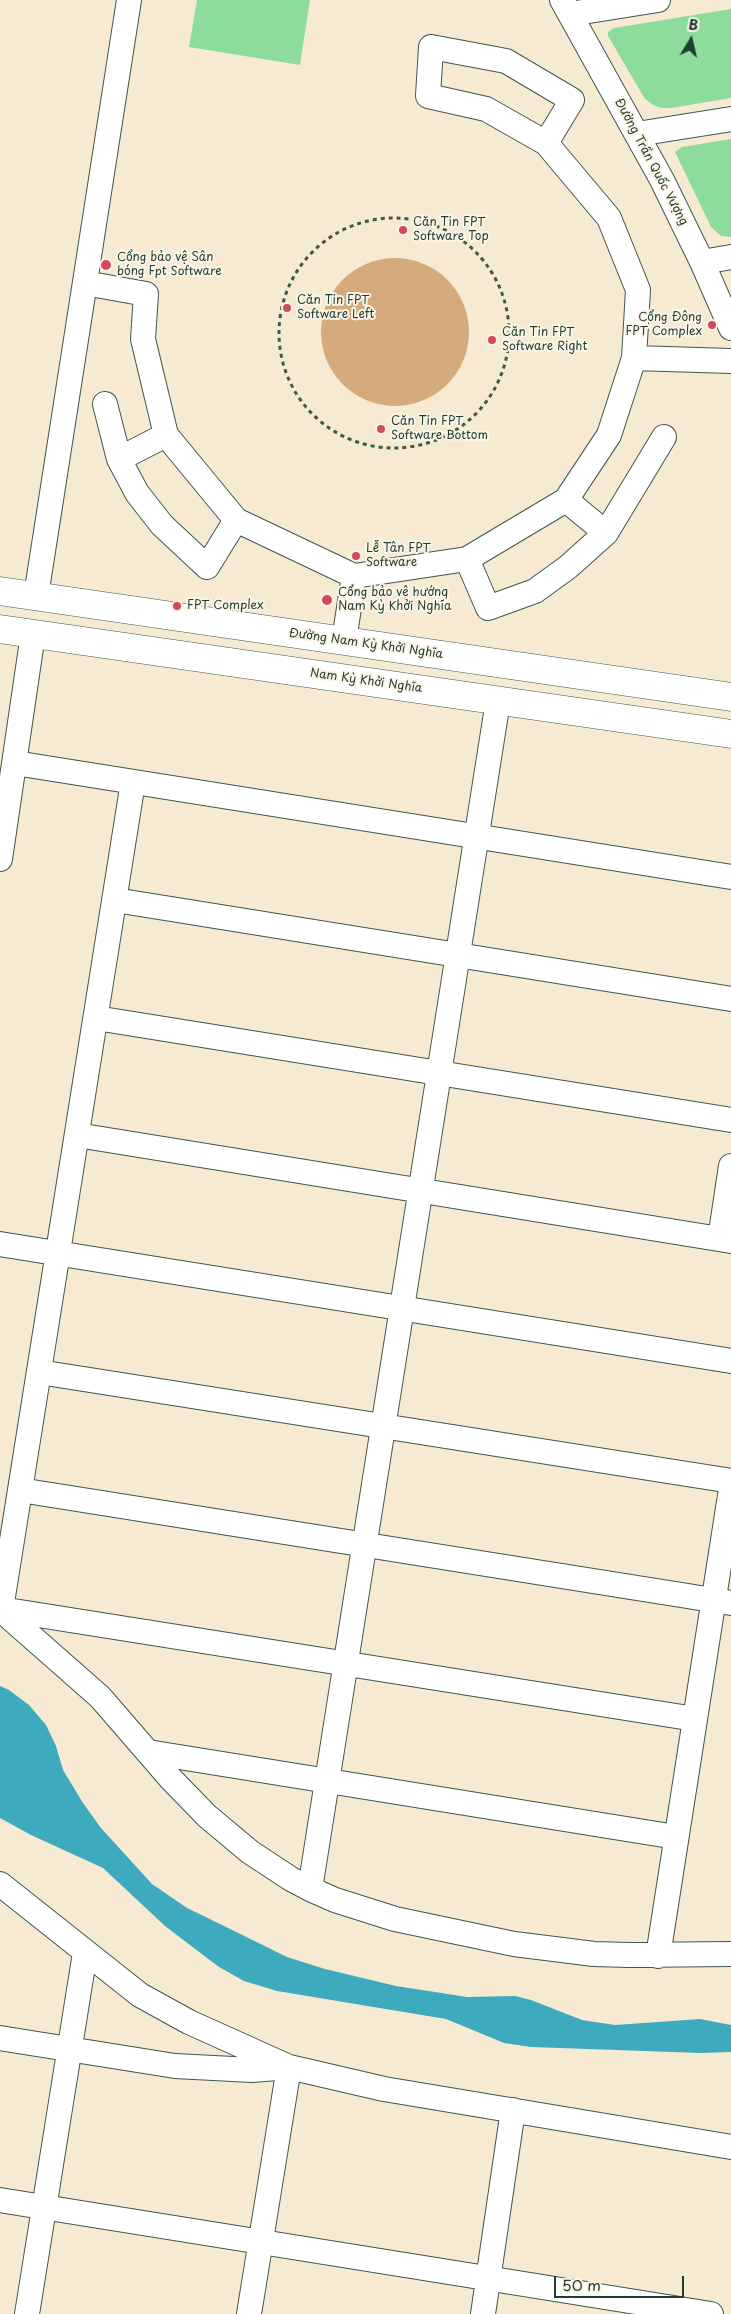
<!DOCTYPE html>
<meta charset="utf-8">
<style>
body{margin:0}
#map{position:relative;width:731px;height:2314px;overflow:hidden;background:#f6ead2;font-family:"Playpen Sans",sans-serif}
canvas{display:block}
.north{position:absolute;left:666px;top:15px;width:50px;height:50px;-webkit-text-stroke:4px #fcf5e5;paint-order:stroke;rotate:9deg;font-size:14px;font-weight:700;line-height:20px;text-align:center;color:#1f3d34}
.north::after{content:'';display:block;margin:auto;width:18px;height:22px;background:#1f3d34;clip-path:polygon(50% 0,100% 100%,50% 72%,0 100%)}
.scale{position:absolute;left:554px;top:2276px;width:130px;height:22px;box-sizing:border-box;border:2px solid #1f3d34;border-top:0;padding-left:6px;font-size:15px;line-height:18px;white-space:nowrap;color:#1f3d34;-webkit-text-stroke:4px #fcf5e5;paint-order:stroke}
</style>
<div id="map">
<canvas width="731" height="2314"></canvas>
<div class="north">B</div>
<div class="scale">50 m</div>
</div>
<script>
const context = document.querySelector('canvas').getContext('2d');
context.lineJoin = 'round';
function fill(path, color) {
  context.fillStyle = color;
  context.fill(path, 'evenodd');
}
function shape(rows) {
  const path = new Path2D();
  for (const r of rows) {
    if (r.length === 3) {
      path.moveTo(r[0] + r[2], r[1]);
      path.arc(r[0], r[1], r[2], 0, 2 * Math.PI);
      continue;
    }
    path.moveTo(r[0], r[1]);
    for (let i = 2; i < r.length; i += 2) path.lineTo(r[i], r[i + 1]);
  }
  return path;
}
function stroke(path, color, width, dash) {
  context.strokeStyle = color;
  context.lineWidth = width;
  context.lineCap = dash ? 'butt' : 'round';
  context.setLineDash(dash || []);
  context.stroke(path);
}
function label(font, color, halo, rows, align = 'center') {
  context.font = font + ' "Playpen Sans",sans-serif';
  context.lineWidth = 4;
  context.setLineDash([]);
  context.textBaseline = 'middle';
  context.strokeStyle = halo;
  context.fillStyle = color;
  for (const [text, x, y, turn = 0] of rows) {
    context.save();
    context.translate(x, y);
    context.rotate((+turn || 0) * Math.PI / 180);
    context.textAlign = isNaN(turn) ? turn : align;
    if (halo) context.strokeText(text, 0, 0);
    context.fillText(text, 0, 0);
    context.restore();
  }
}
const green = shape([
 [197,0,310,0,300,65,189,47],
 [731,9,731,98,671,108,661,108,653,105,645,99,608,36,608,32,614,28],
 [731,139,731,237,721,236,711,227,675,152,682,147]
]);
const water = shape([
 [0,1686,9,1690,29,1705,46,1725,56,1746,63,1770,83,1803,101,1828,152,1884,187,1908,222,1925,287,1957,325,1969,396,1986,467,1997,515,1996,531,2000,582,2020,615,2025,700,2019,731,2025,731,2052,701,2053,531,2047,504,2043,446,2019,277,1991,244,1981,219,1967,165,1926,103,1868,31,1835,0,1818]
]);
const building = shape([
 [395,332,74]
]);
const path = shape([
 [394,333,115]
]);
const minor = shape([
 [562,0,662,180,702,262,731,328],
 [570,14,658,0],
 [637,134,731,119],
 [546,143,486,109,428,96,431,47,506,61,572,100,546,143,609,218,638,290,634,358],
 [702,262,731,257],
 [85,283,146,294,143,339,166,435,236,520,354,576,467,559,566,500,609,435,634,358,731,361],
 [105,404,119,459,166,435],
 [119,459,137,493,162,525,207,567,236,520],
 [566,500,606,533,664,437],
 [467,559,488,608,535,591,568,567,606,533],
 [36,596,129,0],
 [344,640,354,576],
 [15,763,731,877],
 [133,782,1,1609,695,1719],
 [0,859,33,634],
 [115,900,731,999],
 [96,1018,731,1120],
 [77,1135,731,1241],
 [720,1239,731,1166],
 [0,1244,731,1361],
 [39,1372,731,1481],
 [20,1490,731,1603],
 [0,1609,100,1697,171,1779,207,1816,250,1852,291,1879,310,1889,335,1900,395,1919,514,1944,594,1954,629,1955,731,1954],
 [148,1752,676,1837],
 [0,1884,140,1995,189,2022,289,2067,384,2089,731,2147],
 [310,1889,498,701],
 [658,1956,731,1489],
 [0,2038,175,2066,252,2070,289,2067,249,2314],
 [0,2200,711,2314],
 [27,2314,85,1953],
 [483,2314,513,2110]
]);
const major = shape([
 [0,591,731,697],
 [0,629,731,734]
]);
const markers = [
 [403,230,5,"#d1495b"],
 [106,265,6,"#d1495b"],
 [287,308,5,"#d1495b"],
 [712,325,5,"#d1495b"],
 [492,340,5,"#d1495b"],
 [381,429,5,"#d1495b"],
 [356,556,5,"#d1495b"],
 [327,600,6,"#d1495b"],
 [177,606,5,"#d1495b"]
];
const streetNames = [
 ["Đường Trần Quốc Vượng",651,162,62],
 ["Đường Nam Kỳ Khởi Nghĩa",366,644,8],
 ["Nam Kỳ Khởi Nghĩa",366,681,8]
];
const poiNames = [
 ["Căn Tin FPT",413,223],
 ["Software Top",413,237],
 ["Cổng bảo vệ Sân",117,258],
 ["bóng Fpt Software",117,272],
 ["Căn Tin FPT",297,301],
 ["Software Left",297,315],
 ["Cổng Đông",702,318,"right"],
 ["FPT Complex",702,332,"right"],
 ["Căn Tin FPT",502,333],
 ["Software Right",502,347],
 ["Căn Tin FPT",391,422],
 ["Software Bottom",391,436],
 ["Lễ Tân FPT",366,549],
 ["Software",366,563],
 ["Cổng bảo vệ hướng",338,593],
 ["Nam Kỳ Khởi Nghĩa",338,607],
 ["FPT Complex",187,606]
];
fill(green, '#8ddc9b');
fill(water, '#3eaabd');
fill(building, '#d5ab7e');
stroke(minor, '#3f574c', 26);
stroke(major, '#3f574c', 29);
stroke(path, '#3f574c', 3, [4, 4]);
stroke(minor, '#fff', 24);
stroke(major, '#fff', 28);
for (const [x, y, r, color] of markers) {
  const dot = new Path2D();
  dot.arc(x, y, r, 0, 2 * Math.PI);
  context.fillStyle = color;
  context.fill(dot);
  stroke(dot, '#fcf5e5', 2);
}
label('12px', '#1f3d34', '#fcf5e5', streetNames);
label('12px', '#1f3d34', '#fcf5e5', poiNames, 'left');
</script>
